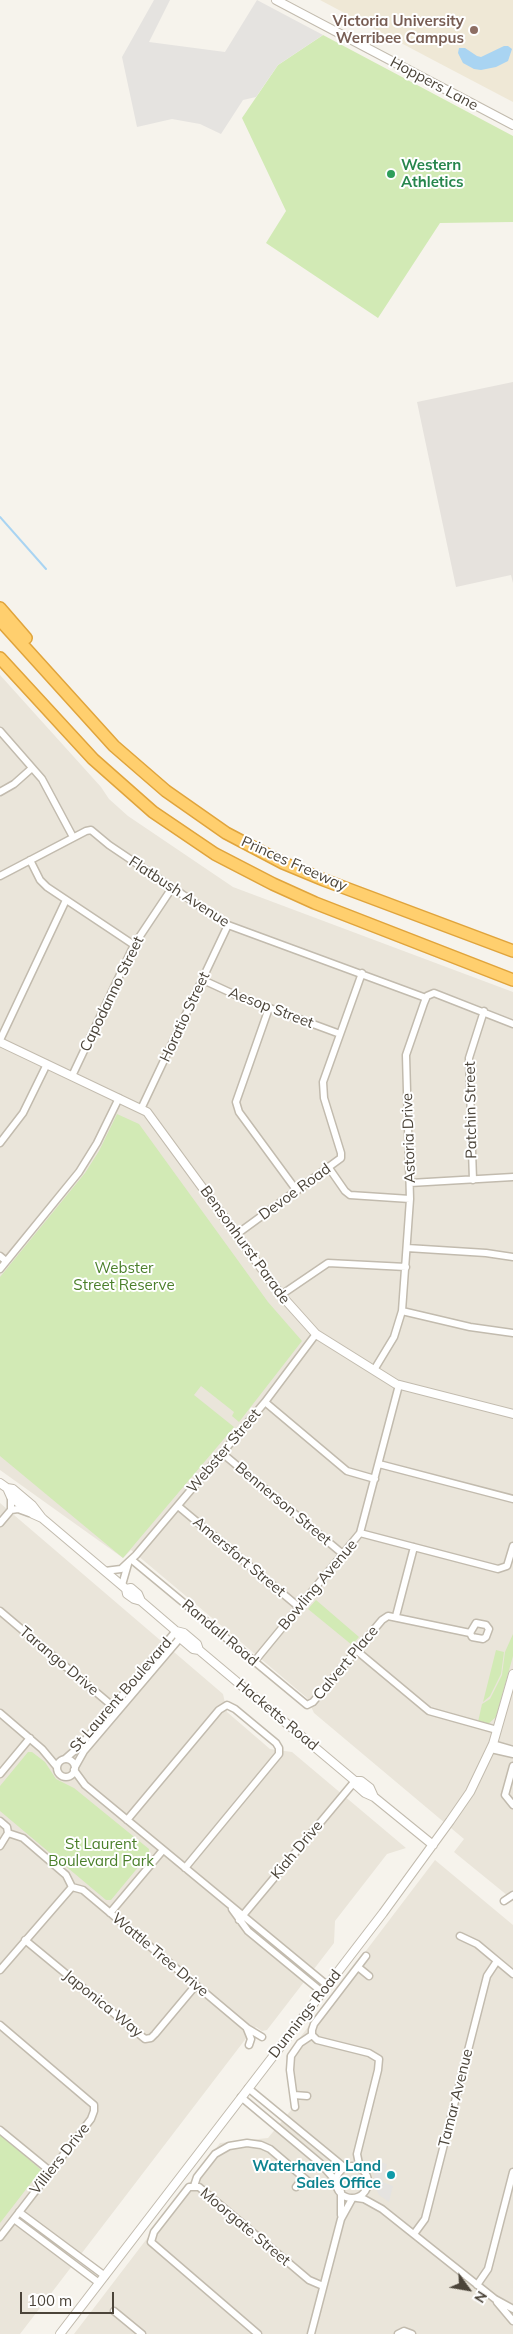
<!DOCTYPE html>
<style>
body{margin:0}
#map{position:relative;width:513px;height:2334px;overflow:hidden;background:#f6f3ec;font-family:Mulish,sans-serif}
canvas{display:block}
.north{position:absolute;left:443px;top:2264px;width:50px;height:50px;-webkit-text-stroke:4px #fff;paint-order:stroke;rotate:122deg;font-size:14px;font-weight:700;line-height:20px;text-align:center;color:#4b4439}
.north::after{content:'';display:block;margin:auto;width:18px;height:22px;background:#4b4439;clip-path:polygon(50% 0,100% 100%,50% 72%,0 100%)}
.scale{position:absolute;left:20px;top:2292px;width:94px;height:22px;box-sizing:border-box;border:2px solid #4b4439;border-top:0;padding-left:6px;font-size:15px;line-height:18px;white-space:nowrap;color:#4b4439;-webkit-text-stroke:4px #fff;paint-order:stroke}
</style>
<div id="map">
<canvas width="513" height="2334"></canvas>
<div class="north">N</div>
<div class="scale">100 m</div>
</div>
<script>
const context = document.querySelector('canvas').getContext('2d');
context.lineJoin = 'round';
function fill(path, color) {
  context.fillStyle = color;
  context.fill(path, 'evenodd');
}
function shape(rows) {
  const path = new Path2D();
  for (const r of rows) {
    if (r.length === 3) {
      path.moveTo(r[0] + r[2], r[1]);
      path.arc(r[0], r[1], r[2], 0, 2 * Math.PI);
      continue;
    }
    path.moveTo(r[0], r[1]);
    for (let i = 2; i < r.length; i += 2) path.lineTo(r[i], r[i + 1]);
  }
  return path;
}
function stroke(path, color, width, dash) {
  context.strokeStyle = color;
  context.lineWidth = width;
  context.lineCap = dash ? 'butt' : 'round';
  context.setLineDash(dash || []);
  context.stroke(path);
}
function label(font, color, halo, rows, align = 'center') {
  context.font = font + ' Mulish,sans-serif';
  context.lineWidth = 4;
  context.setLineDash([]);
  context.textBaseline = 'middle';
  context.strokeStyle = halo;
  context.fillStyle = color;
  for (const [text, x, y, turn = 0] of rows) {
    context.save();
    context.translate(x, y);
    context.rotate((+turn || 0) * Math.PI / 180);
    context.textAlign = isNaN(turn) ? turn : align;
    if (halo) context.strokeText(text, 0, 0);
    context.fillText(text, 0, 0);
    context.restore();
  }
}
const residential = shape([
 [0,675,101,787,109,799,128,816,233,887,513,992,513,1900,454,1852,464,1839,314,1713,307,1698,267,1664,131,1550,123,1558,0,1470],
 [0,1503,223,1694,227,1712,270,1749,292,1752,406,1848,387,1854,335,1921,334,1943,267,2030,262,2031,256,2027,244,2041,20,2334,0,2334],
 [435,1860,513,1925,513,2334,74,2334,220,2143,268,2138,292,2109,286,2056]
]);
const industrial = shape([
 [513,382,513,583,511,575,456,587,417,402]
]);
const education = shape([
 [320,0,513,0,513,102,435,61]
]);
const green = shape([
 [323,35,513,136,513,222,440,223,378,318,266,243,286,211,242,118,278,65],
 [117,1114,139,1124,268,1302,302,1341,239,1422,232,1416,234,1412,201,1386,194,1395,234,1427,123,1558,0,1456,0,1277,85,1173,99,1151],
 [316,1600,359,1637,352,1645,308,1609],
 [513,1634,513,1656,496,1717,488,1724,478,1722,482,1704,490,1699,502,1675,505,1652],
 [496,1650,504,1652,501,1674,490,1696,483,1702],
 [28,1752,32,1752,45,1762,56,1779,74,1788,149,1849,149,1854,111,1900,106,1900,0,1811,0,1786],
 [0,2134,41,2170,0,2223]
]);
const parking = shape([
 [154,0,170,0,149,42,225,52,257,0,323,35,278,65,256,97,243,100,221,134,200,124,172,119,137,127,122,57],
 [375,2161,387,2164,383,2182,393,2186,389,2202,379,2195,376,2189,373,2170]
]);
const water = shape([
 [504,46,508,46,512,49,508,61,496,67,481,70,474,69,463,63,458,53,459,48,465,48,477,56,481,57]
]);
const stream = shape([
 [0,517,46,569]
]);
const minor = shape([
 [0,731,42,779,73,837],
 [0,792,14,784,32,768],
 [30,860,40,880,47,887,134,945],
 [0,876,86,831,91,830,109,845,228,925,426,998],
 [203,980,240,997,340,1034],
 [269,1008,236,1102,239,1112,297,1191],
 [0,1040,66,900],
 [72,1076,134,945,172,888],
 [141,1109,228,925],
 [0,1143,23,1113,47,1064],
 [329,1168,345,1191,350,1195,410,1199],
 [473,1180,469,1058,484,1011],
 [410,1183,513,1177],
 [237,1234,341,1158,341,1153,324,1098,323,1082,362,973],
 [407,1248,486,1253,513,1257],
 [0,1256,6,1261],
 [0,1269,79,1172,97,1143,119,1098],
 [281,1295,328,1263,406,1267],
 [402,1311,470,1327,513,1333],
 [374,1370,394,1337,402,1311,410,1199,406,1055,424,1003,427,996,434,993,513,1024],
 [265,1402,347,1471,375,1479],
 [222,1453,344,1555],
 [379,1464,513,1499],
 [178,1506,300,1608],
 [11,1510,18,1509,29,1513],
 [0,1523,11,1510,11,1497],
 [360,1533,498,1569,507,1566,513,1546],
 [132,1560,307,1705,313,1702,382,1620,388,1616,470,1633,472,1637,483,1639,486,1637,489,1629,486,1625,476,1623,470,1633],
 [105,1571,121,1569,136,1555,265,1402,316,1334],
 [122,1585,128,1564],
 [0,1611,116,1709],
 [396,1616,414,1547],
 [357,1651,429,1711,497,1730],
 [254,1662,360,1533,399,1385],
 [0,1713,42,1749,57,1767],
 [493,1744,513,1750],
 [491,1749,513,1754],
 [65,1759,81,1745,176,1631],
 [66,1768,9],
 [513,1766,505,1795,513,1805],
 [75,1767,84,1751,180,1638],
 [74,1770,85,1785,327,1985],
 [0,1774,30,1738],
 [127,1820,219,1710,227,1705,235,1709,276,1743,279,1748,279,1754,185,1868],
 [0,1821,7,1827,8,1833],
 [8,1833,23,1838,66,1875,72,1887],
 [0,1846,8,1833],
 [72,1887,83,1890,247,2028,262,2037],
 [504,1901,513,1895],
 [232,1909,248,1931,322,1992],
 [110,1913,163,1850],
 [239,1920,355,1781],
 [460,1936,477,1944,513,1974],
 [25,1940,145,2039,151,2038,155,2034,196,1985],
 [358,1967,369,1976],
 [0,1970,72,1887],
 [0,2025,88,2100,94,2105,94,2111,91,2119,0,2237],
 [247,2029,251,2039,249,2045],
 [248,2088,344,2167],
 [294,2095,307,2096],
 [241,2097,320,2163,336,2181],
 [295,2107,290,2070,291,2056,300,2043,312,2035],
 [0,2130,50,2171],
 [352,2182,16],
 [360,2169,357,2154,378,2070,379,2059,369,2053,317,2040,312,2035,312,2030,314,2024,366,1956],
 [194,2186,197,2177,215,2154,229,2146,247,2143,261,2145,270,2149,310,2183],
 [296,2187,303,2178],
 [357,2198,364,2199,382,2209,495,2299,513,2309],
 [19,2212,105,2276],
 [341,2215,341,2192],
 [14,2219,99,2283],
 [414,2234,425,2219,487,1976,497,1961],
 [477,2285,488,2269,513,2172],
 [497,2302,513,2321],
 [114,2311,142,2334],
 [258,2334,151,2242,154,2232,189,2187,199,2187,309,2280,323,2286],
 [311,2334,341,2219,352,2199],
 [398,2334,404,2331,412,2334]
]);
const tertiary = shape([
 [276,0,513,125],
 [0,1042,147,1112,281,1295,316,1334,396,1384,513,1414],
 [0,1483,7,1488,13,1489,32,1505,42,1518,126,1589,131,1588,138,1594,141,1601,176,1631,180,1638,193,1649,199,1650],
 [7,1488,11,1497,33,1514,42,1518],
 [126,1589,127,1594,134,1599,141,1601],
 [176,1631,184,1633,197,1644,199,1650,355,1781,356,1785,365,1793,374,1797,433,1845],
 [355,1781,361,1781,370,1788,374,1797],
 [60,2334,383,1913,450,1821,470,1792,493,1744,513,1674]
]);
const motorway = shape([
 [0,608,26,638],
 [0,620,114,746,166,791,226,833,283,863,324,880,513,951],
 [0,658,93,759,153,812,215,854,273,884,315,903,513,980]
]);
const markers = [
 [474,30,5,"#8d6e63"],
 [391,174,5,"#2e9e5b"],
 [391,2175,5,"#0f9aa8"]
];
const educationNames = [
 ["Victoria University",464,21],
 ["Werribee Campus",464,38]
];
const streetNames = [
 ["Hoppers Lane",434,84,28],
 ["Princes Freeway",294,864,24],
 ["Flatbush Avenue",179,892,33],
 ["Capodanno Street",112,994,-64],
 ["Aesop Street",271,1008,21],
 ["Horatio Street",185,1017,-65],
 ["Patchin Street",471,1110,-91],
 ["Astoria Drive",409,1138,-92],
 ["Devoe Road",295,1192,-36],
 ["Bensonhurst Parade",245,1245,54],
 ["Webster Street",224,1451,-50],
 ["Bennerson Street",283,1504,40],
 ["Amersfort Street",239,1557,40],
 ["Bowling Avenue",318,1585,-50],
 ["Randall Road",220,1633,40],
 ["Tarango Drive",59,1661,40],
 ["Calvert Place",346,1663,-50],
 ["St Laurent Boulevard",121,1695,-49],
 ["Hacketts Road",277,1715,40],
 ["Kiah Drive",297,1850,-50],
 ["Wattle Tree Drive",160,1955,40],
 ["Japonica Way",103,2004,39],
 ["Dunnings Road",305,2014,-52],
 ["Tamar Avenue",456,2098,-76],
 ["Villiers Drive",60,2159,-52],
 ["Moorgate Street",245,2227,40]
];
const leisureNames = [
 ["Western",401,165],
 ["Athletics",401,182]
];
const parkNames = [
 ["Webster",124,1268],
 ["Street Reserve",124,1285],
 ["St Laurent",101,1844],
 ["Boulevard Park",101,1861]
];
const cultureNames = [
 ["Waterhaven Land",381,2166],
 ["Sales Office",381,2183]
];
fill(residential, '#eae5da');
fill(industrial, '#e6e2dd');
fill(education, '#efe8d6');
fill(green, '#d2eab5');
fill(parking, '#e5e3e0');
fill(water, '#a9d4f2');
stroke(stream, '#a9d4f2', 2);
stroke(minor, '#c2bbae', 9);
stroke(tertiary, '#c2bbae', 10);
stroke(motorway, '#e0a43c', 14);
stroke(minor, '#fff', 6);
stroke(tertiary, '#fff', 8);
stroke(motorway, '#ffcf6e', 11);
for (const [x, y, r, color] of markers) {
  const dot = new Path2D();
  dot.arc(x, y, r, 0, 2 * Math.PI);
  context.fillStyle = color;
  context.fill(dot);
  stroke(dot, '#fff', 2);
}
label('bold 15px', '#785e54', '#fff', educationNames, 'right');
label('15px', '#4b4439', '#fff', streetNames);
label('bold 15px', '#27864d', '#fff', leisureNames, 'left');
label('15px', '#4a7f2a', '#fff', parkNames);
label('bold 15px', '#0d838f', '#fff', cultureNames, 'right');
</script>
